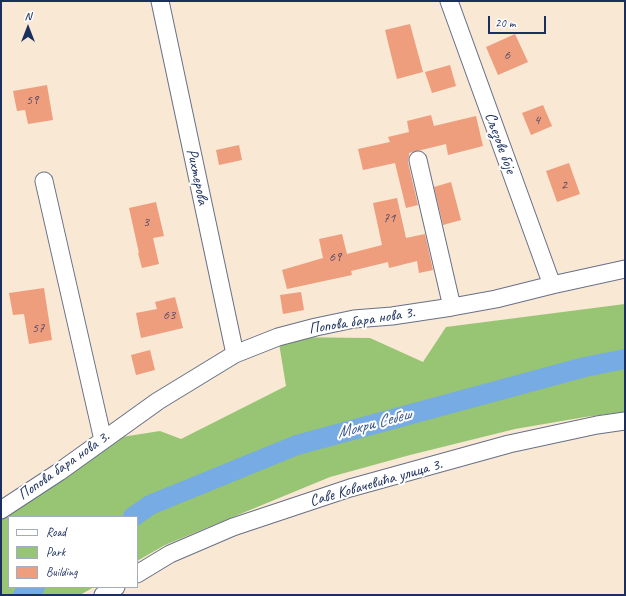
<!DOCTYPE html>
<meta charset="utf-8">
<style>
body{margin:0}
#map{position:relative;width:626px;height:596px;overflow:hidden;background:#f8e8d4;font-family:Caveat,sans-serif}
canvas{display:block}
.frame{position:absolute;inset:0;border:2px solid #1b2f5e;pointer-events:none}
.legend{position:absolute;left:8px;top:516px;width:130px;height:72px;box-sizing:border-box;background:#fff;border:1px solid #a4acbf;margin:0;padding:5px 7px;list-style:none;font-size:12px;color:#1b2f5e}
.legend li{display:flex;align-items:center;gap:8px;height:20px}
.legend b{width:20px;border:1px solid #a4acbf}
.north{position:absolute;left:8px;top:8px;width:40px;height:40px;-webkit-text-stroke:3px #fff;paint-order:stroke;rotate:0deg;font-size:11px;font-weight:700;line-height:16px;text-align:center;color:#1b2f5e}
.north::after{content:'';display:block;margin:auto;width:14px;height:18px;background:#1b2f5e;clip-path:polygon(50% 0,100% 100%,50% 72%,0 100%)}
.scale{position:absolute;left:488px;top:16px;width:58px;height:18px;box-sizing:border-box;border:2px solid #1b2f5e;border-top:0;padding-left:5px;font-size:12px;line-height:14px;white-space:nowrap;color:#1b2f5e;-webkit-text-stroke:3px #fff;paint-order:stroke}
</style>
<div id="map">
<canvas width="626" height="596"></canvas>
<div class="frame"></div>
<ul class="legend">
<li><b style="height:5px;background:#fff"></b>Road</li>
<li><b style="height:11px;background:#97c573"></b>Park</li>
<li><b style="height:11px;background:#ee9d7d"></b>Building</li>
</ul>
<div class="north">N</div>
<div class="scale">20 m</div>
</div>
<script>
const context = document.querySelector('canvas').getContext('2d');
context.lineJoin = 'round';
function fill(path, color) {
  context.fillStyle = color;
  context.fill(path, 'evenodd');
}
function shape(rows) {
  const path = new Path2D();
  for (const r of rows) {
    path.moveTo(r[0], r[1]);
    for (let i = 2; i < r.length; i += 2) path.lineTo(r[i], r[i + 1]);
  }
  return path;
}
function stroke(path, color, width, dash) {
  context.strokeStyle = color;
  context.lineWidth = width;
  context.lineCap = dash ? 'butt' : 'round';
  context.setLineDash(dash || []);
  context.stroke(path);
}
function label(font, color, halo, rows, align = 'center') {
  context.font = font + ' Caveat,sans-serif';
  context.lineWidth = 4;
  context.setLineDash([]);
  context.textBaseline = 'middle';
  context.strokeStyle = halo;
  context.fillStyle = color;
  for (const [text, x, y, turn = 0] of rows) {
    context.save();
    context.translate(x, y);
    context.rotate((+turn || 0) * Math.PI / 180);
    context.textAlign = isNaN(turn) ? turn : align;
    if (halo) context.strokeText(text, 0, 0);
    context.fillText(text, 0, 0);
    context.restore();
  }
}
const green = shape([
 [625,304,625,412,585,417,515,429,410,455,330,477,165,545,137,561,137,517,9,517,9,587,94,587,80,595,1,595,1,510,103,440,160,431,181,439,286,386,278,337,370,338,423,362,446,327]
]);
const canal = shape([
 [133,517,150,505,297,445,585,367,625,359],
 [23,595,35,587]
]);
const building = shape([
 [410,24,423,72,397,79,385,30],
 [515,34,528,62,498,75,486,47],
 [450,65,456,86,432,93,425,72],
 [47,85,53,120,28,124,25,110,17,111,13,91],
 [543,105,552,126,531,135,522,113],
 [431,115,434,126,476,116,483,146,448,155,446,144,409,153,409,156,408,162,418,205,406,208,395,163,363,170,358,149,390,142,388,137,409,132,407,121],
 [239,145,242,160,219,165,216,150],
 [569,163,580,194,557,202,546,171],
 [451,182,461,220,443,225,434,187],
 [397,198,406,238,425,234,433,270,419,273,417,261,389,268,388,262,351,271,352,275,287,289,282,270,323,258,319,239,342,234,347,254,382,245,373,203],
 [156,202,164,236,153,238,159,264,142,268,138,253,139,253,129,208],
 [44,288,52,340,29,344,24,314,13,315,9,293],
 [301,292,304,310,283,314,280,295],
 [175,297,183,328,141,338,136,313,157,309,155,302],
 [150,350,155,370,136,375,131,355]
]);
const minor = shape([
 [160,1,235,354],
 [449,1,552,285],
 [418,160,452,307],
 [44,181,103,440],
 [1,510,59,472,158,401,235,354,278,337,316,327,354,319,392,316,452,307,496,299,552,285,625,269],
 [137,574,170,554,233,527,350,488,509,444,597,425,625,421],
 [103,595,116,587]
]);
const numberNames = [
 ["6",507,55],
 ["59",32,100],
 ["4",537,120],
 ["2",564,185],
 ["71",389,218],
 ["3",146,222],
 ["69",335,257],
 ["63",169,315],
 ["57",38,328]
];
const streetNames = [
 ["Сљезове боје",500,143,70],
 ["Рихтерова",197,177,78],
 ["Попова бара нова 3.",362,321,-9],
 ["Попова бара нова 3.",64,466,-35],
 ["Саве Ковачевића улица 3.",376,483,-16]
];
const waterNames = [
 ["Мокри Себеш",374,424,-15]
];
fill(green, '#97c573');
stroke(canal, '#76abe3', 20);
fill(building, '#ee9d7d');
stroke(minor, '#687087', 19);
stroke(minor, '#fff', 17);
label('14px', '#504a66', null, numberNames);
label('16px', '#1b2f5e', '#fff', streetNames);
label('italic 17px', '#3b5a8d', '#fff', waterNames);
</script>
